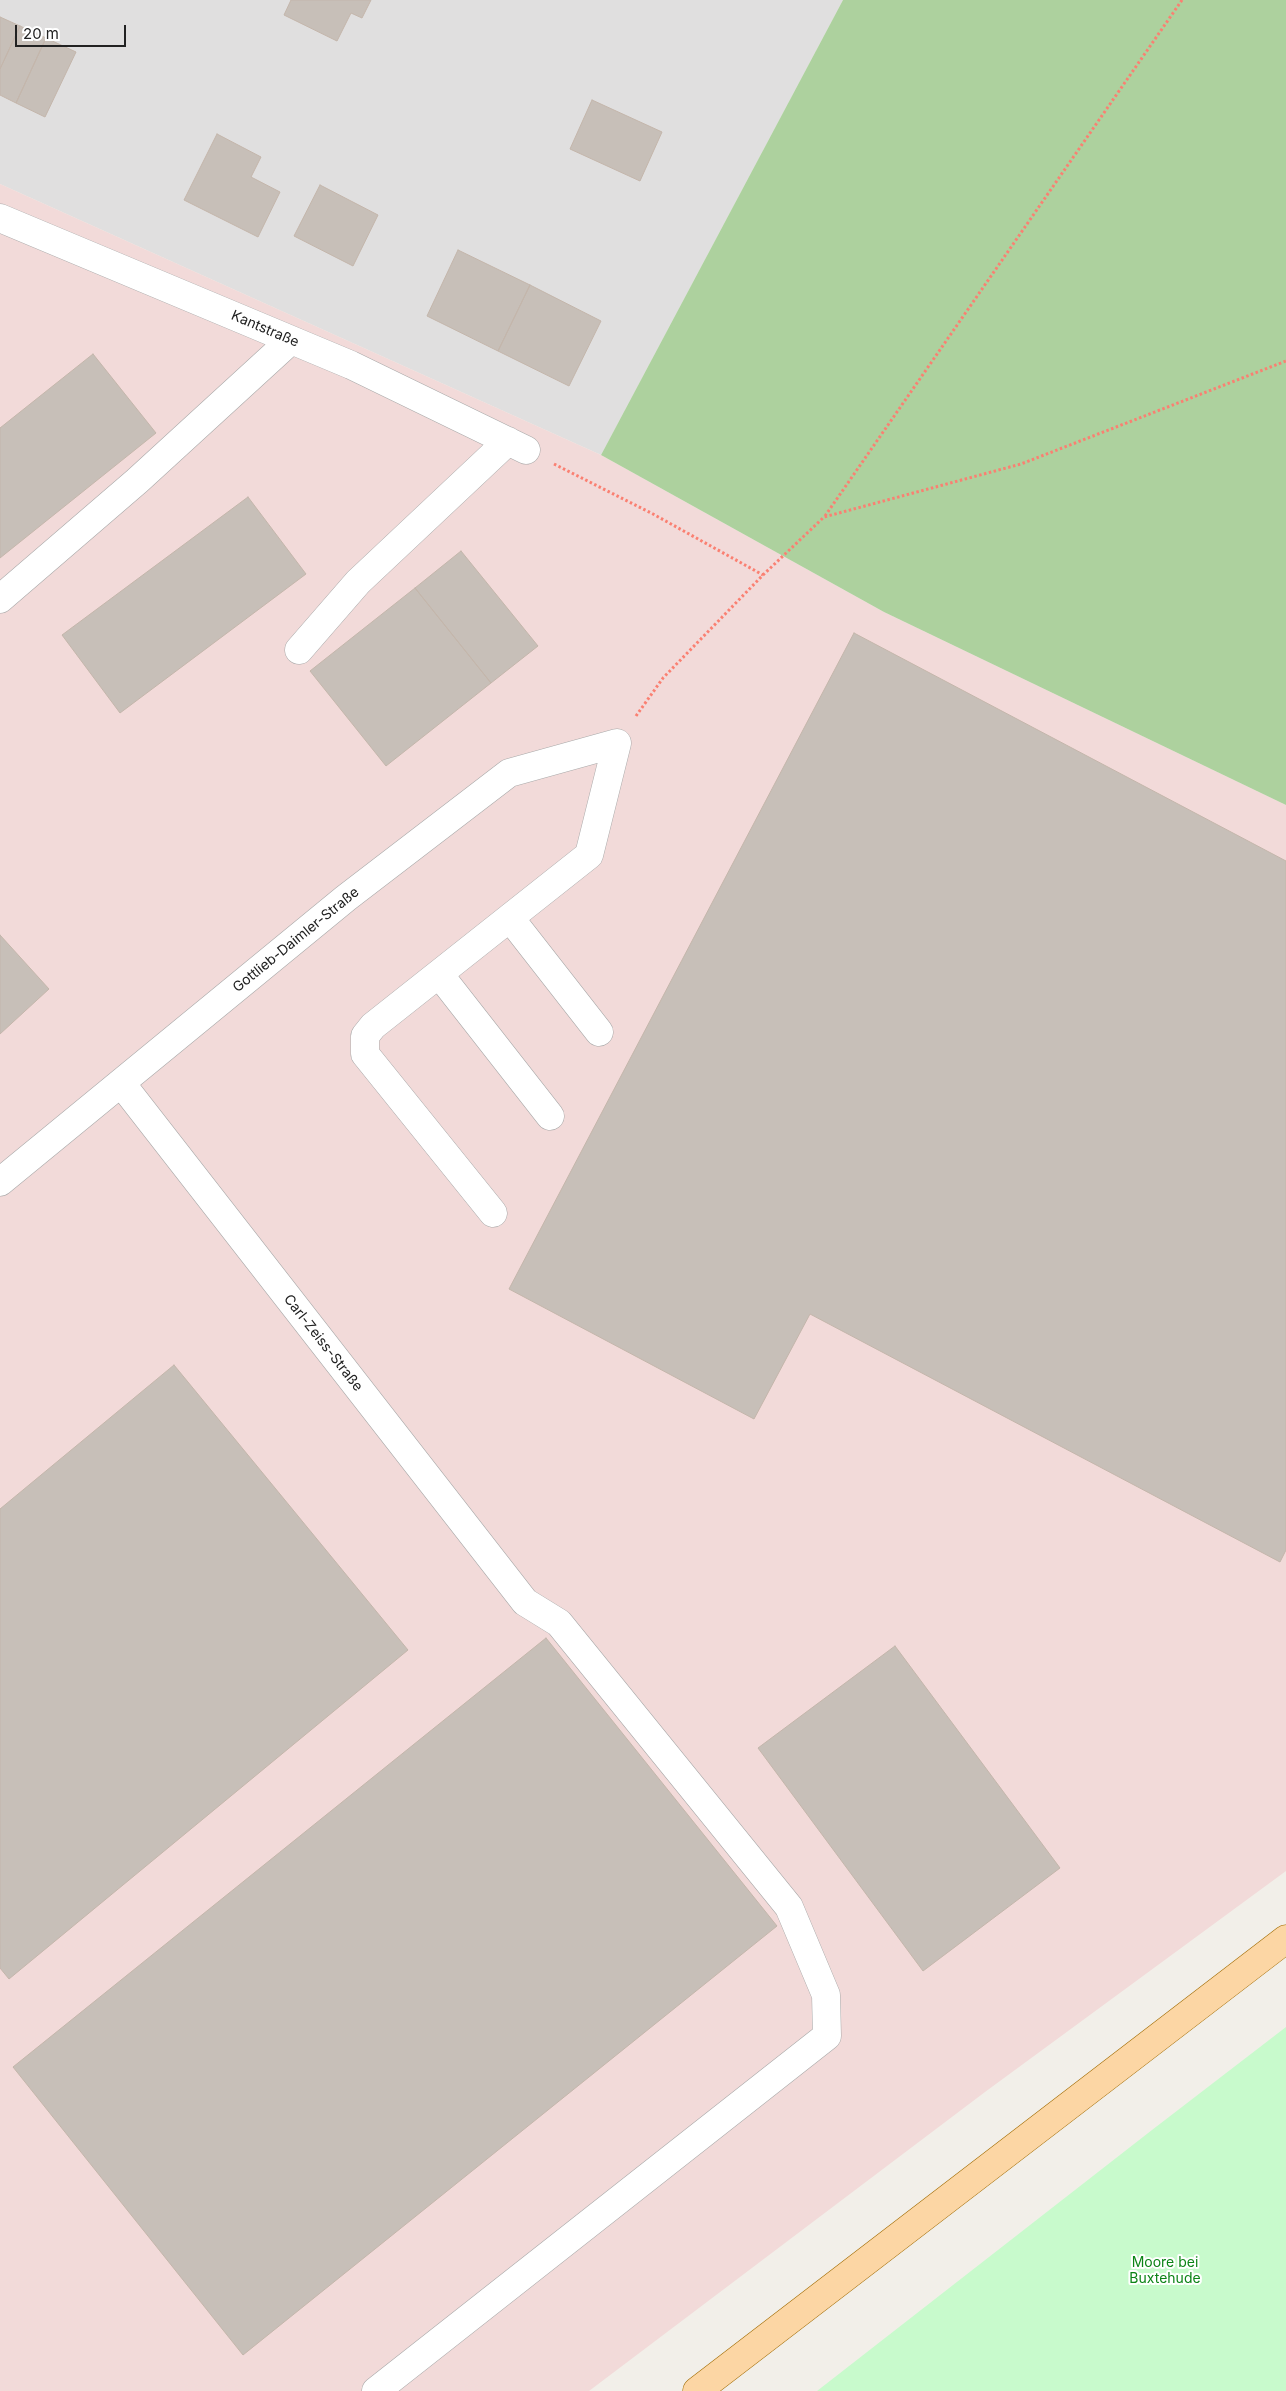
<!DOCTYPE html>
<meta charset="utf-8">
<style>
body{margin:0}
#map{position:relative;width:1286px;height:2391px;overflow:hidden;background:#f2efe9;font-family:Inter,sans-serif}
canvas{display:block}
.scale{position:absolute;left:15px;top:25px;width:111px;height:22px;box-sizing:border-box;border:2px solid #222;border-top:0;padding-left:6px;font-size:15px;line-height:18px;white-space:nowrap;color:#222;-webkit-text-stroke:4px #fff;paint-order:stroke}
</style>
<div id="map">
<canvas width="1286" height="2391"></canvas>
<div class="scale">20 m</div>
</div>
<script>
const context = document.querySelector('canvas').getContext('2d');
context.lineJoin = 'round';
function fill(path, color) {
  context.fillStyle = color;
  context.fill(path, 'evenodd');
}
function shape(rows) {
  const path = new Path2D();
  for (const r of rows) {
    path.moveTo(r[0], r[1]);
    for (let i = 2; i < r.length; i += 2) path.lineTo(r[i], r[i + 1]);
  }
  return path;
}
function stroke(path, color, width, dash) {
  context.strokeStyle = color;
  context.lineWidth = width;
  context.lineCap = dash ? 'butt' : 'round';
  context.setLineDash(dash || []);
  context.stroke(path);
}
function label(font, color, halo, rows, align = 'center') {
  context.font = font + ' Inter,sans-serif';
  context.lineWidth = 4;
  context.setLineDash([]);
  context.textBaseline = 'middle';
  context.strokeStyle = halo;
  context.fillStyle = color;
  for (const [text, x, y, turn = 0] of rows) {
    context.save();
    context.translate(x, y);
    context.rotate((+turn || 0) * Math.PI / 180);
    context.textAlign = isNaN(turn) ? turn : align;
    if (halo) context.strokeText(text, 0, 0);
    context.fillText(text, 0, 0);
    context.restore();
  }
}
const residential = shape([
 [0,0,843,0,601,455,0,184]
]);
const commercial = shape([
 [0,184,601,455,884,612,1286,805,1286,1871,985,2092,589,2391,0,2391]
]);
const forest = shape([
 [843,0,1286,0,1286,805,884,612,601,455]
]);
const park = shape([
 [1286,2027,1286,2391,817,2391,1152,2130]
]);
const building = shape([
 [291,0,371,0,362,18,351,13,337,41,284,15,291,0],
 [0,17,20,26,0,69,0,17],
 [20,26,46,38,16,103,0,95,0,69,20,26],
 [46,38,76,52,45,117,16,103,46,38],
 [592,100,662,132,640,181,570,149,592,100],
 [217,134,261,157,251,177,280,192,258,237,184,200,217,134],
 [320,185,378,215,353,266,294,236,320,185],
 [458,250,530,285,498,351,427,316,458,250],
 [530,285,601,321,569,386,498,351,530,285],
 [93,354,156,433,0,558,0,428,93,354],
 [248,497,306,574,120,713,62,635,248,497],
 [461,551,538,646,491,683,415,588,461,551],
 [415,588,491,683,386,766,310,671,415,588],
 [854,633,1286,861,1286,1550,1280,1562,810,1314,754,1419,509,1289,854,633],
 [0,935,49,989,0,1034,0,935],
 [174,1365,408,1650,9,1979,0,1968,0,1509,174,1365],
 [546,1638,777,1926,243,2355,13,2067,546,1638],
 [895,1646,1060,1868,923,1971,758,1748,895,1646]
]);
const path = shape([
 [554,464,653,514,763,575],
 [825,516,1182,0],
 [636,716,663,678,763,575,824,517,1021,464,1286,361]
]);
const minor = shape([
 [0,218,351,365,526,450],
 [0,599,137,481,291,340],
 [299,650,358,582,508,441],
 [510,918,599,1032],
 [439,974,550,1116],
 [121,1083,525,1602,559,1623,789,1907,826,1995,827,2036,376,2391],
 [0,1182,346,898,509,773,617,743,589,855,373,1026,365,1036,365,1054,493,1213]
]);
const major = shape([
 [697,2391,1286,1939]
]);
const streetNames = [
 ["Kantstraße",265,329,23],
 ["Gottlieb-Daimler-Straße",296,940,-39],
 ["Carl-Zeiss-Straße",323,1343,52]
];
const parkNames = [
 ["Moore bei",1165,2263],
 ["Buxtehude",1165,2279]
];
fill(residential, '#e0dfdf');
fill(commercial, '#f2dad9');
fill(forest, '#add19e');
fill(park, '#c8facc');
fill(building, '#c7bfb8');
stroke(building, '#c4b6ab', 1);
stroke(minor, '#a9a9a9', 29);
stroke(major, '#a06b00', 29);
stroke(path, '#fa8072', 3, [2.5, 2.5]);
stroke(minor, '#fff', 28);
stroke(major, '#fcd6a4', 28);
label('14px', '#222', '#fff', streetNames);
label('14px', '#0c8416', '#fff', parkNames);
</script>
